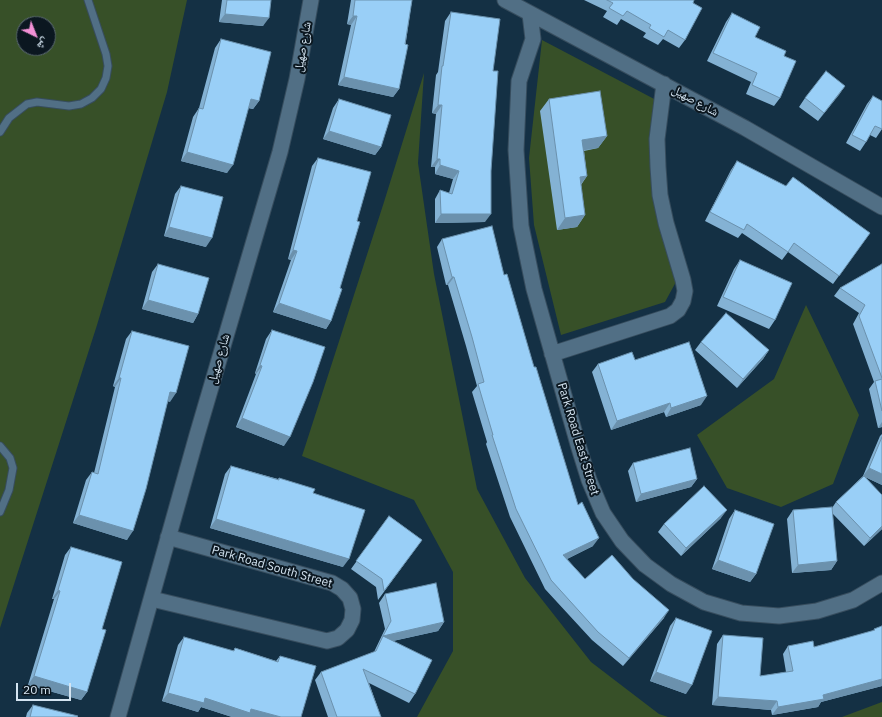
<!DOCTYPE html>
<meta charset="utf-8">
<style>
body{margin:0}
#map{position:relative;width:882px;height:717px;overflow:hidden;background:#143044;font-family:"IBM Plex Sans","Noto Naskh Arabic",sans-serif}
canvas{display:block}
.north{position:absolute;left:16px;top:16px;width:40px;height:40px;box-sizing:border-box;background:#0b1720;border:1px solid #5b6974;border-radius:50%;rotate:137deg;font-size:11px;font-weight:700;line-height:16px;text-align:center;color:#d4e4f1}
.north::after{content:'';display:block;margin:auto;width:14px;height:18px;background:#f391d6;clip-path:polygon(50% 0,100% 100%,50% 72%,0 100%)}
.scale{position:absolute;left:16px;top:683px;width:55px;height:18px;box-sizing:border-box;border:2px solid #d4e4f1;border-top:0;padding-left:5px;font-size:12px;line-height:14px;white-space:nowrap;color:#d4e4f1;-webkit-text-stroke:3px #0b1720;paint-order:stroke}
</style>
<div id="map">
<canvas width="882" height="717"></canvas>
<div class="north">ش</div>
<div class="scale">20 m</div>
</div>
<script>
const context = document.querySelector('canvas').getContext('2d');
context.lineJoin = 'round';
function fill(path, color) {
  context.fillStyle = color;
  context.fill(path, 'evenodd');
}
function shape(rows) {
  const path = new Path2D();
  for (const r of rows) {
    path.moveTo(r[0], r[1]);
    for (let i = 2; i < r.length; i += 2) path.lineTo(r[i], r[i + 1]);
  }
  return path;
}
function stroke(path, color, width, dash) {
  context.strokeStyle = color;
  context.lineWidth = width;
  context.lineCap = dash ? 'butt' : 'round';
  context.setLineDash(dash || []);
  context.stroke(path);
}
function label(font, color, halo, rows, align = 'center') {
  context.font = font + ' "IBM Plex Sans","Noto Naskh Arabic",sans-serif';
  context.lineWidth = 4;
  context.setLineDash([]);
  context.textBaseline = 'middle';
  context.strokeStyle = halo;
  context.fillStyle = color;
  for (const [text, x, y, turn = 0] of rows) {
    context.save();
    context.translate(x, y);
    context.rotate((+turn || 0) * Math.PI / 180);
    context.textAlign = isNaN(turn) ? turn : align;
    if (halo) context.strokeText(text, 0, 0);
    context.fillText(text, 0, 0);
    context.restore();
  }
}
const green = shape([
 [0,0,187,0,167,92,97,325,0,628],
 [24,24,48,24,48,48,24,48],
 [542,40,658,101,653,141,677,280,665,302,561,335,534,225,529,158],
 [424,73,418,163,434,274,477,489,525,578,591,662,659,714,668,717,417,717,453,651,453,572,414,500,302,456,384,202],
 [806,305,859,415,833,484,781,507,727,488,697,435,774,379],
 [882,702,882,717,842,717]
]);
const lane = shape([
 [0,132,9,118,27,104,37,102,69,106,81,104,92,98,101,89,106,78,108,66,106,54,88,0],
 [0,446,10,458,13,468,9,490,0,512]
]);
const street = shape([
 [505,0,745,128,882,207],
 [530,14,533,39,519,81,516,150,521,226,534,289,579,448,589,480,603,513,622,541,645,565,671,584,704,602,741,613,779,616,817,611,853,600,882,583],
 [552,354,670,316,678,310,683,301,685,291,683,280,666,223,660,195,658,167,657,139,664,84],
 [152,599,327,641,338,638,347,630,352,620,353,609,350,598,342,589,332,583,168,537],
 [118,717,197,435,280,152,297,79,311,0]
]);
const wall = shape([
 [222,0,271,0,263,26,219,22],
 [351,0,412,0,399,89,393,97,338,85,351,25,347,24],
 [584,0,694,0,693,3,685,40,679,48,663,39,658,45,643,37,646,33,621,19,617,25,603,17,607,11],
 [451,12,493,71,485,222,435,223,435,199,440,190,449,193,453,179,435,174,435,167,431,167,436,114,432,113,436,75,438,72,445,21],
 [732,13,755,37,784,56,780,98,774,106,746,94,751,82,707,61,726,22],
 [221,39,259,101,253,109,248,108,227,173,181,161,193,117,199,108,215,48],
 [845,86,818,121,799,107,805,98],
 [873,96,882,129,876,138,870,135,866,142,860,151,846,143,867,104],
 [339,99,381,147,375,155,323,139,333,108],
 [549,99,607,136,598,148,584,151,587,176,581,185,585,215,577,227,557,230,540,111],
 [318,158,357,221,340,288,331,321,326,329,273,312,291,260,288,259,312,166],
 [737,161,870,233,833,284,788,252,782,260,742,233,738,238,705,221,731,170],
 [181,186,206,247,164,236,175,194],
 [442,239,504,275,534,367,578,505,593,546,567,559,585,579,664,618,623,666,592,640,545,589,510,517,486,444,487,442,472,392,477,386,466,346,448,285,446,285,437,247],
 [740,260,775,320,769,329,717,306,734,269],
 [158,264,198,314,193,323,142,309,152,272],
 [882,264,882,427,878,428,869,389,874,382,853,324,859,313,834,296,840,288],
 [272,330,284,446,236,427,256,374,255,373,266,339],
 [132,331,170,402,168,401,127,540,73,523,86,480,92,472,94,473,115,387,113,386,126,339],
 [701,342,769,350,763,359,737,388,695,350],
 [635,360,701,405,666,417,664,412,611,430,592,372,598,364],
 [882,434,882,485,865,477,882,495,882,529,864,546,832,513,837,561,831,570,792,573,787,519,793,510,832,508,836,502,863,476,880,436],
 [633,463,697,479,691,487,636,502,628,471],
 [231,466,278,479,279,478,313,493,343,567,210,528,225,474],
 [735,510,756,574,750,582,712,569,729,519],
 [389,516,422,540,378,600,376,587,351,569],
 [721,518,681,556,658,532,664,524],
 [71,547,102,629,87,692,81,700,28,685,54,599,52,599,65,555],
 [385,594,444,622,438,631,393,641,415,694,409,703,369,683,381,717,328,717,315,680,321,672,374,652,385,629,379,603],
 [676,618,686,694,650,681,670,626],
 [882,626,882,686,821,702,818,707,772,715,771,710,712,705,717,644,723,635,760,676,786,672,783,654,788,646,814,647,873,631,874,629],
 [184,637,233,651,235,648,276,661,280,656,301,717,232,717,201,707,198,712,162,701,178,645],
 [33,705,77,717,26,717,27,713]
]);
const shadedWall = shape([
 [225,14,269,18,263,26,219,22],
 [353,16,357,16,351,25,347,24],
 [344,77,399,89,393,97,338,85],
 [845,86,839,95,818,121,824,113],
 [251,99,259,101,253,109,245,107],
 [438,105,442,105,436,114,432,113],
 [329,131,381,147,375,155,323,139],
 [607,136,598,148,573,152,582,140],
 [187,152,233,165,227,173,181,161],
 [437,159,440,159,435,167,431,167],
 [440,165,459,171,453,179,435,174],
 [587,176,578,188,580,177],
 [441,214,491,214,485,222,435,223],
 [585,215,577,227,557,230,565,218],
 [169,227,212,238,206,247,164,236],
 [293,250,297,251,291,260,288,259],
 [452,277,454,277,448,285,446,285],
 [148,300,198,314,193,323,142,309],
 [279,303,331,321,326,329,273,312],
 [769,350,763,359,737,388,743,379],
 [260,365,262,366,256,374,255,373],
 [119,378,121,378,115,387,113,386],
 [170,392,176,393,170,402,164,400],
 [707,396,701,405,666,417,671,408],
 [670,403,664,412,611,430,617,421],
 [242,418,290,437,284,446,236,427],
 [882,422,882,427,878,428],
 [869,468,882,474,882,485,863,476],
 [697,479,691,487,636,502,641,494],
 [727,510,721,518,681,556,686,548],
 [79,515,133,531,127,540,73,523],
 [216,519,349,559,343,567,210,528],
 [882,526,882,529,864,546,870,538],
 [599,538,593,546,557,564,563,555],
 [718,560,756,574,750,582,712,569],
 [837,561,831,570,792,573,798,565],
 [58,590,60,591,54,599,52,599],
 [669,610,664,618,623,666,629,658],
 [444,622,438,631,379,644,383,636,377,644,383,636],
 [656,672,692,685,686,694,650,681],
 [34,676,87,692,81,700,28,685],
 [882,679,882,686,821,702,818,707,772,715,778,707],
 [168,693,205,698,251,709,281,717,232,717,201,707,198,712,162,701],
 [718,697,777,701,771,710,712,705]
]);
const building = shape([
 [227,0,271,0,269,18,225,14,227,0],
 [355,0,412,0,405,44,408,45,399,89,344,77,357,16,353,16,355,0],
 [607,0,694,0,693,3,702,8,685,40,668,30,664,37,649,28,651,25,627,11,623,16,609,8,613,3,607,0],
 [451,12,500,19,493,71,498,71,491,171,491,214,441,214,440,190,452,194,459,171,440,165,440,159,437,159,442,105,438,105,442,66,443,66,451,12],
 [732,13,760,27,755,37,786,51,784,56,796,61,780,98,752,85,757,73,713,53,732,13],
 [221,39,271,52,259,101,251,99,233,165,187,152,199,108,203,109,221,39],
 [826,71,845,86,824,113,805,98,826,71],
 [600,91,607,136,582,140,587,176,580,177,585,215,565,218,549,99,600,91],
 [873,96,882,101,882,129,875,126,866,142,852,135,873,96],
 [339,99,391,115,381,147,329,131,339,99],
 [318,158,371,172,357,221,360,222,340,288,342,289,331,321,279,303,297,251,293,250,318,158],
 [737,161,786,186,793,177,870,233,839,276,794,243,788,252,747,224,744,230,710,212,737,161],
 [181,186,223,197,212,238,169,227,181,186],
 [492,226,504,275,507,274,534,367,536,367,578,505,582,502,599,538,563,555,585,579,612,555,633,579,669,610,629,658,598,632,551,580,516,509,492,435,493,435,478,384,484,382,472,337,454,277,452,277,442,239,492,226],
 [740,260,792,283,775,320,723,297,740,260],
 [158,264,209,278,198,314,148,300,158,264],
 [882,264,882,378,859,316,865,305,840,288,882,264],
 [726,313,769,350,743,379,701,342,726,313],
 [272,330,325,347,313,382,290,437,242,418,262,366,260,365,272,330],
 [132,331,189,346,176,393,170,392,146,489,133,531,79,515,92,472,98,474,121,378,119,378,132,331],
 [689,342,707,396,671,408,670,403,617,421,598,364,632,352,635,360,689,342],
 [882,379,882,411,875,381,882,379],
 [882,437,882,474,869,468,882,437],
 [690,448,697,479,641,494,633,463,690,448],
 [231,466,279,480,279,478,315,489,313,493,365,510,349,559,216,519,231,466],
 [864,476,882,495,882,526,870,538,836,502,864,476],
 [704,486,727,510,686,548,664,524,704,486],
 [832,507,837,561,798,565,793,510,832,507],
 [735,510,774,524,756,574,718,560,735,510],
 [389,516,422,540,384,591,382,579,356,561,389,516],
 [71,547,122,562,102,629,106,630,87,692,34,676,60,591,58,590,71,547],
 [436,583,444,622,383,636,391,621,385,594,436,583],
 [676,618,712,631,692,685,656,672,676,618],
 [882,626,882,679,823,695,824,699,778,707,777,701,718,697,723,635,763,638,760,676,793,671,788,646,813,641,814,647,875,630,874,629,882,626],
 [383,636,432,660,415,694,363,669,381,717,337,717,321,672,376,651,383,636],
 [184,637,234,651,235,648,278,662,280,656,316,666,301,717,281,717,251,709,250,713,205,698,204,703,168,693,184,637],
 [33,705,78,716,77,717,30,717,33,705]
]);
const streetNames = [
 ["شارع صهيل",303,47,-80],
 ["شارع صهيل",695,101,29],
 ["شارع صهيل",219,359,-74],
 ["Park Road East Street",578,439,73],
 ["Park Road South Street",272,567,16]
];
fill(green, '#375028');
stroke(lane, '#374d5e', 9);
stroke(street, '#374d5e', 17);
stroke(lane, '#516f85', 7);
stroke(street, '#516f85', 15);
fill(wall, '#84b2d4');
fill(shadedWall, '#6b91ad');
fill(building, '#99cff7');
stroke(building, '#6b91ad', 1);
label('12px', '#d4e4f1', '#0b1720', streetNames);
</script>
